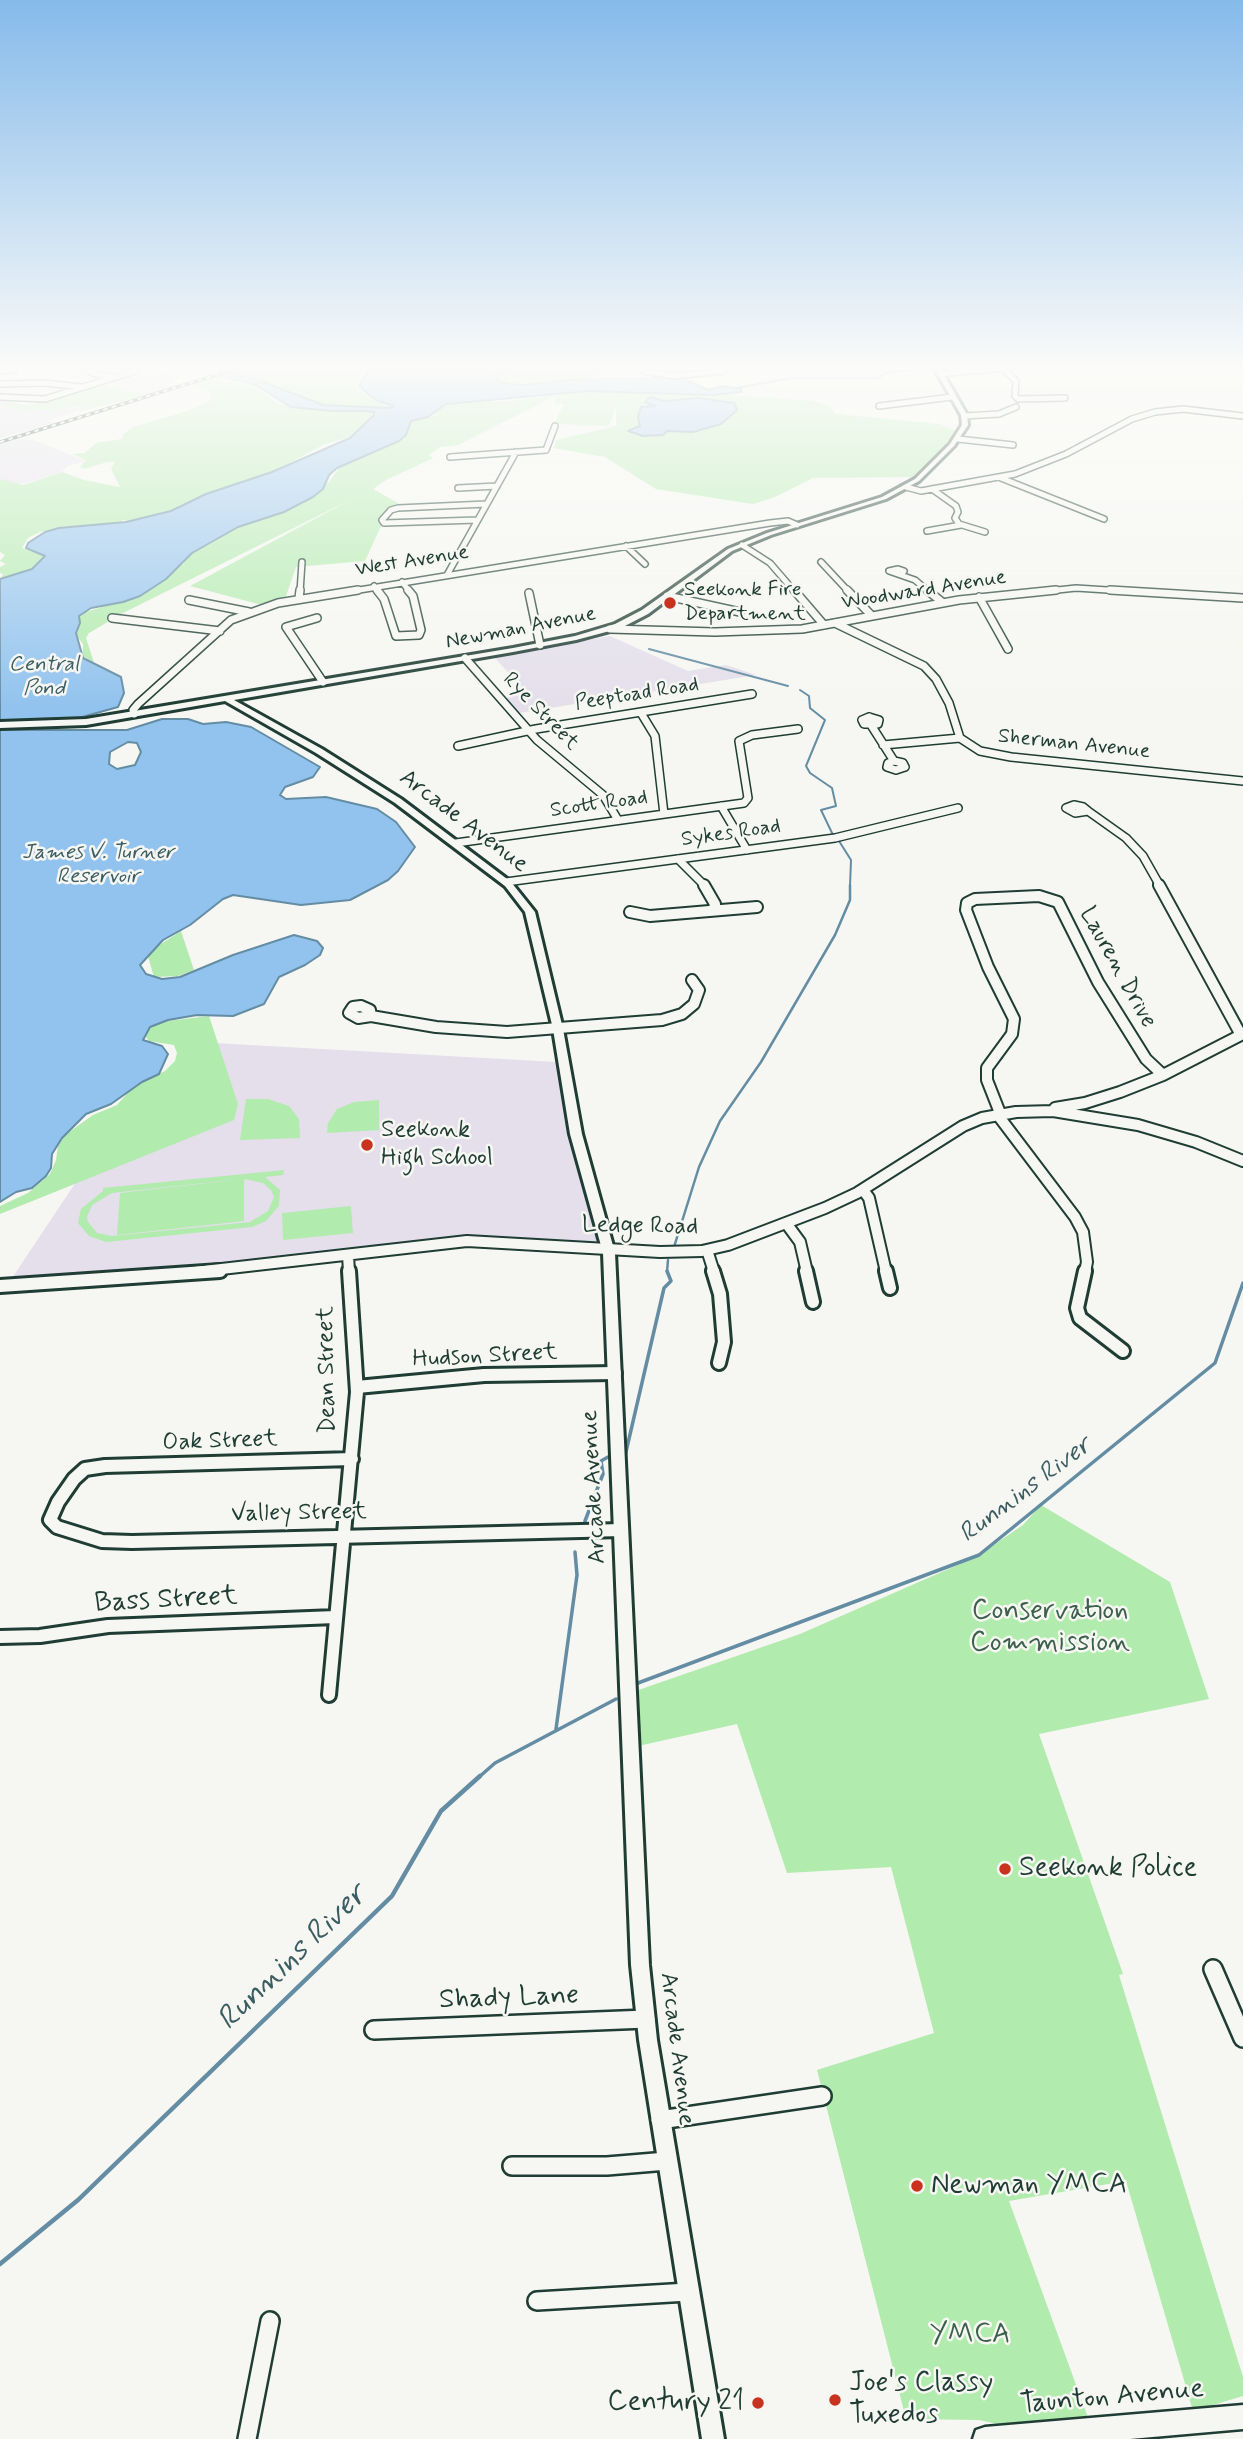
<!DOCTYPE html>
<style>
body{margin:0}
canvas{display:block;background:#f6f6f2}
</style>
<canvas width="1243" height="2439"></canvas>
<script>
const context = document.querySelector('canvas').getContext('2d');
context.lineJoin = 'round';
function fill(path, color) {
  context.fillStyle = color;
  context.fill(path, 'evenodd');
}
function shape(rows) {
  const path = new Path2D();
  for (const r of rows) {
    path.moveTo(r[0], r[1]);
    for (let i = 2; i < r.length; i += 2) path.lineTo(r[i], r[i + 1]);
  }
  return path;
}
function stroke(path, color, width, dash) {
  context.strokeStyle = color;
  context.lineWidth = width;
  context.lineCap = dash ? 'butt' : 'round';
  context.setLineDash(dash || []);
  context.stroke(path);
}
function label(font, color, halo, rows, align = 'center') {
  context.font = font + ' Mynerve,sans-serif';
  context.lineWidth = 5;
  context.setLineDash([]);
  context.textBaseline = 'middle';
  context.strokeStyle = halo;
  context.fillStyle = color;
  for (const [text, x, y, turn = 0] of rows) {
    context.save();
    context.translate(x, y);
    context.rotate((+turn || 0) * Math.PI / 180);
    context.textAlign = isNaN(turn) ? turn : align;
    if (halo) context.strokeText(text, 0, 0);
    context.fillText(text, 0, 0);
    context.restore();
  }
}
const built = shape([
 [84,366,151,366,179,377,168,386,191,382,146,395,101,388,93,384,98,382,91,380,39,375,43,369,57,367,87,370],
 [0,404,21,411,62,409,79,405,88,407,45,422,59,422,0,438],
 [17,439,33,440,86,461,67,466,62,472,18,485,0,479,0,445],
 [610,636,688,671,726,665,756,675,519,713,506,698,527,693,494,657],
 [214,1043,556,1062,600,1238,593,1243,467,1235,246,1264,10,1281,80,1176,236,1113]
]);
const green = shape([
 [247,366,369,366,362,371,356,388,378,402,394,406,388,410,350,409,321,404,264,382,229,377,213,380,252,384,277,403,294,408,377,413,349,437,325,444,278,469,178,506,175,512,137,522,122,520,121,523,105,525,61,527,40,532,28,538,22,548,48,557,29,570,0,580,3,574,0,573,0,567,6,564,0,561,5,555,0,552,0,479,23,485,62,472,84,480,120,487,111,469,115,462,107,462,84,469,80,467,86,460,72,454,85,453,96,443,122,439,124,433,134,427,187,411,212,400,211,394,206,389,192,386,199,381],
 [524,366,614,366,585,381,522,385,501,385,492,374],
 [93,384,146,395,77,412,87,407,79,405,62,409,21,411,0,404,0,402,12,402,29,406],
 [587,391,729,395,815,401,829,406,836,414,939,424,957,431,945,446,943,455,913,477,813,478,775,497,753,504,656,489,605,457,554,448,556,440,616,426,616,405,609,426,554,424,564,404,555,404,555,396,458,445,440,447,429,455,433,458,386,480,373,489,398,503,381,526,365,561,296,567,285,599,262,605,190,586,350,500,121,614,89,633,86,638,94,663,83,656,83,644,74,632,79,626,76,623,77,619,86,612,102,607,168,567,184,564,185,555,210,544,233,529,302,504,329,482,339,468,367,453,402,439,410,422,434,416,441,407,452,403,510,401],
 [181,931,194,970,178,976,154,977,147,953],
 [209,1016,238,1104,234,1120,0,1214,0,1206,28,1193,50,1174,56,1160,58,1146,65,1135,93,1115,117,1105,134,1086,165,1071,175,1061,177,1053,174,1045,149,1041,144,1035,147,1027,159,1022],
 [246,1099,268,1099,289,1106,299,1119,300,1138,240,1140],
 [379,1100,379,1130,327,1133,328,1123,337,1109,354,1102],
 [284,1170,283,1175,265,1177,280,1190,279,1206,266,1221,252,1227,106,1242,89,1236,78,1223,81,1209,103,1191,103,1188],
 [242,1179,120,1193,117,1235,244,1221,244,1179,263,1183,271,1190,274,1197,268,1211,250,1222,112,1236,97,1233,88,1222,87,1217,92,1205,112,1193],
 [351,1206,353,1233,283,1240,282,1213],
 [1041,1505,1170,1582,1209,1699,1039,1734,1123,1974,1119,1975,1243,2377,1243,2396,1193,2411,1126,2181,1009,2201,1094,2434,1066,2439,979,2420,906,2419,817,2070,934,2033,891,1867,787,1873,737,1724,629,1748,624,1695,800,1634,976,1557,1023,1525]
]);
const water = shape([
 [371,366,523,366,497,372,496,377,498,381,510,384,523,385,571,380,675,378,684,379,708,390,722,386,741,389,742,392,712,395,587,391,446,404,428,417,411,421,406,435,399,441,337,468,329,475,323,489,313,497,284,512,238,527,192,553,166,579,140,596,123,602,91,608,79,616,80,623,76,633,83,658,121,677,124,693,118,707,75,719,0,721,0,579,32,569,45,556,26,548,28,543,45,532,59,528,126,522,171,511,206,494,272,472,350,438,374,415,374,412,363,411,332,411,291,407,254,384,226,378,237,376,253,378,323,405,390,408,394,406,376,400,359,386,371,366],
 [650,397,665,401,698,398,734,403,737,410,721,424,693,432,667,431,663,435,643,436,628,431,640,426,638,417,641,407,655,406,645,402,650,397],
 [162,719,188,719,203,724,226,722,251,727,320,767,313,777,285,787,280,795,286,799,326,797,377,809,396,822,415,847,398,871,388,880,350,900,301,905,233,895,223,899,190,925,163,940,140,965,146,974,162,979,180,977,233,955,294,935,317,941,323,948,320,955,305,965,279,977,264,1004,233,1016,197,1015,168,1020,150,1027,143,1040,162,1046,168,1054,159,1074,142,1082,111,1104,86,1114,62,1138,52,1154,51,1168,46,1176,32,1188,16,1192,0,1202,0,730,127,730,162,719],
 [128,742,137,743,141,752,135,765,117,769,109,764,110,752,128,742]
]);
const streamFar3 = shape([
 [943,368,955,366],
 [736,388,793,378,877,378,890,372,930,368],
 [649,649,788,686],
 [800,690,809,696,810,708,825,720,806,766,810,773,832,788,836,806,821,810,833,835],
 [839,841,851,860,850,886]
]);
const streamFar2 = shape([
 [674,1247,699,1167,720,1121,761,1062,835,935,850,900,850,885],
 [667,1272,668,1260]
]);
const streamFar1 = shape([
 [625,1456,664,1288,671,1281,667,1271],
 [585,1521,603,1474,601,1461,608,1457],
 [638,1683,979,1555,1215,1363,1243,1283],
 [556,1729,577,1575,575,1552],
 [478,1778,495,1763,616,1699]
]);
const stream = shape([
 [0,2264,78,2200,392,1896,441,1811,480,1776]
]);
const minorFar4 = shape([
 [84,366,92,373,112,377],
 [640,366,643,371,674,376,722,371,729,366],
 [1002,368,1016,381,1015,396,1018,399,1065,398],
 [0,371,14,370],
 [940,374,1023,366],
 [0,384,46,383,81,387],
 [0,397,45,399,135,371],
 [879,406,952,397],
 [964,416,999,414,1016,407],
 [958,439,1013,445],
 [450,457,546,450,555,426],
 [1001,478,1104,519],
 [906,487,921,491,1015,474,1066,454,1132,419,1155,412,1183,409,1243,416],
 [458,488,497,486],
 [932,489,956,506,958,512,955,518,959,524,985,532],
 [477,520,384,523,382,520,391,510,398,508,486,504],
 [927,531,961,525],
 [742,545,770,563,795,592],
 [626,546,645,564],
 [821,562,849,592],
 [902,574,904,571,898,569,889,571,915,580,929,592],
 [447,575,516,452],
 [402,582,410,592],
 [374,586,378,592],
 [300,592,302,562],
 [347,592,770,523,788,521,797,525],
 [1039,592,1076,588,1139,592]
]);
const minorFar3 = shape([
 [377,590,384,599,396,636,419,635,421,630,413,596,408,590],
 [794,590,824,625],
 [847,590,871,615],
 [927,590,942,602],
 [1110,590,1243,598],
 [529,593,540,645],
 [667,596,740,612],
 [979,597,1008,649],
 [299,598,300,590],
 [189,600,249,612],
 [112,618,220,631],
 [317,618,286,627,323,682],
 [835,623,924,666,936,679,949,703,960,738,980,751,1011,757,1243,781],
 [610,629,715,632,802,629,959,600,1056,590],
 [465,658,537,740,603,795,618,820],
 [641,713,655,736,664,814],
 [134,714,133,710,138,704,231,620,278,603,358,590],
 [869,717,879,720,878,724,864,724,862,720,869,717],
 [871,725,894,761],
 [883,745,960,738],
 [458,746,536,729,752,694],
 [894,761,903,763,905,767,896,770,887,767,888,763,894,761],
 [1074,805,1083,807,1088,811,1075,813,1066,808,1074,805],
 [721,806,747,850],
 [1088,811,1126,838,1143,856,1160,886],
 [456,843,744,803,748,798,739,741,752,735,798,729],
 [678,859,705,886],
 [506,882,835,838,958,808]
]);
const minorFar2 = shape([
 [704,885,715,904,714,909],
 [1159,885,1241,1035],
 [630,912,650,916,757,907],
 [361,1006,370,1010,371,1016,358,1018,349,1013,353,1007,361,1006],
 [371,1016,436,1027,507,1032,662,1020,682,1014,694,1004,699,990,692,980],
 [1055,1108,1085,1103,1120,1092,1163,1075,1243,1034],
 [1000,1113,987,1080,987,1068,1012,1034,1014,1019,988,967,966,910,967,903,975,899,1039,896,1058,902,1098,982,1146,1059,1163,1075],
 [997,1114,1075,1217,1083,1232,1087,1262,1085,1272],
 [863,1190,869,1198,886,1272],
 [786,1223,800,1242,807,1272],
 [707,1250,714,1272],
 [348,1255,349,1272],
 [195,1272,467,1241,660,1252,702,1251,728,1245,825,1208,857,1193,963,1126,982,1118,1016,1112,1053,1111,1138,1125,1196,1142,1243,1161]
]);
const minorFar1 = shape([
 [713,1271,720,1294,724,1342,719,1363],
 [806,1271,813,1302],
 [886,1271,890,1288],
 [1085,1271,1077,1308,1080,1318,1123,1351],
 [0,1286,220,1271],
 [357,1387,484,1375,615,1373],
 [352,1459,105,1466,85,1469,74,1479,58,1502,50,1520,57,1527,102,1541,132,1542,622,1530],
 [0,1637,40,1636,108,1626,335,1617],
 [329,1695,357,1392,349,1271]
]);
const minor = shape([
 [1213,1969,1243,2038],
 [374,2030,646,2019],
 [660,2120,822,2096],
 [512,2166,607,2166,667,2161],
 [537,2301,688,2292],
 [247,2439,270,2321]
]);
const major = shape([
 [933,366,939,366,967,415,968,425,954,446,919,481,886,499,771,535,732,551,648,614,621,628,576,640,513,652,234,700,322,749,401,799,511,882,535,912,563,1029,582,1134,615,1253,649,1965,657,2040,724,2439,702,2439,639,2040,631,1965,603,1253,570,1134,553,1029,525,912,505,886,395,803,316,753,225,701,86,725,0,728,0,722,86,719,513,648,575,636,615,624,642,610,728,549,767,533,882,497,915,479,950,444,962,425,961,415,933,366]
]);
const highway = shape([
 [1243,2405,1243,2429,1130,2439,973,2439,976,2430,985,2427,1243,2405]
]);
const rail = shape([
 [0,442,245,366]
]);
const markers = [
 [670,603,7,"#c8321e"],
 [367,1145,7,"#c8321e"],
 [1005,1869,7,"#c8321e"],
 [917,2186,7,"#c8321e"],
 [835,2400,7,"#c8321e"],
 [758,2403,7,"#c8321e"]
];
const farStreetnames = [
 ["West Avenue",412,562,-9],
 ["Woodward Avenue",924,591,-9],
 ["Newman Avenue",521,629,-11],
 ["Peeptoad Road",637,695,-9],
 ["Rye Street",540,712,46],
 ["Sherman Avenue",1074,745,6],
 ["Scott Road",599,805,-8],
 ["Sykes Road",731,834,-8]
];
const farPoinames = [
 ["Seekonk Fire",684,591],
 ["Department",684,615]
];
const farWaternames = [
 ["Central",44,666],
 ["Pond",44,690],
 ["James V. Turner",98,854],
 ["Reservoir",98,878]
];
const streetNames = [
 ["Arcade Avenue",463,822,37],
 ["Lauren Drive",1117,968,61],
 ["Ledge Road",640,1227,1],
 ["Hudson Street",485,1357,-3],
 ["Dean Street",328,1370,-91],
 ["Oak Street",220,1442,-2],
 ["Arcade Avenue",595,1487,-93],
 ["Valley Street",299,1514,-1],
 ["Arcade Avenue",676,2049,83]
];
const poiNames = [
 ["Seekonk",381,1131],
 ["High School",381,1159]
];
const waterNames = [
 ["Runnins River",1026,1491,-37]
];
const nearStreetnames = [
 ["Bass Street",166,1601,-3],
 ["Shady Lane",509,1999,-2],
 ["Taunton Avenue",1112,2398,-5]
];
const nearParknames = [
 ["Conservation",1050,1612],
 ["Commission",1050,1644],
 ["YMCA",970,2336]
];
const nearPoinames = [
 ["Seekonk Police",1019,1869],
 ["Newman YMCA",931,2186],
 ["Joe's Classy",849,2384],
 ["Tuxedos",849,2416],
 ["Century 21",744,2403,"right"]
];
const nearWaternames = [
 ["Runnins River",293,1959,-44]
];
fill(built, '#e4dfeb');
fill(green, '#b2ebae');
fill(water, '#92c3ee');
stroke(water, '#648da4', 2);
stroke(streamFar3, '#648da4', 2);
stroke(streamFar2, '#648da4', 2.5);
stroke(streamFar1, '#648da4', 3.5);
stroke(stream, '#648da4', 4.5);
stroke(minorFar4, '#1f3d34', 8);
stroke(minorFar3, '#1f3d34', 10);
stroke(minorFar2, '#1f3d34', 14);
stroke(minorFar1, '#1f3d34', 18);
stroke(minor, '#1f3d34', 22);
stroke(major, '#1f3d34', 6);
stroke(highway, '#1f3d34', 5);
stroke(minorFar4, '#f6f6f2', 5);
stroke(minorFar3, '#f6f6f2', 7);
stroke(minorFar2, '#f6f6f2', 10);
stroke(minorFar1, '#f6f6f2', 12);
stroke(minor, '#f6f6f2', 17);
fill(major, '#f6f6f2');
fill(highway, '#f6f6f2');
stroke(rail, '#1f3d34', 3.5);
stroke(rail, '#f6f6f2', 2, [4.5]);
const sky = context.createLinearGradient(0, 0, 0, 707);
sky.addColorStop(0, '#85baea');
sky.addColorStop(0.52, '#fbfbf9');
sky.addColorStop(1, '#fbfbf900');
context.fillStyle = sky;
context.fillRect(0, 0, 1243, 707);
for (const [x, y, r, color] of markers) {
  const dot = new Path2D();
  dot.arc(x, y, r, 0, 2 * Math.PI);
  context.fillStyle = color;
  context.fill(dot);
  stroke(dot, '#f6f6f2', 2.5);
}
label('21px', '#1f3d34', '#f6f6f2', farStreetnames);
label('21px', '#1f3d34', '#f6f6f2', farPoinames, 'left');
label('italic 21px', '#3c5e62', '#f6f6f2', farWaternames);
label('24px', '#1f3d34', '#f6f6f2', streetNames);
label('24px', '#1f3d34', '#f6f6f2', poiNames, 'left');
label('italic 26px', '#3c5e62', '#f6f6f2', waterNames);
label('28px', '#1f3d34', '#f6f6f2', nearStreetnames);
label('28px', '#3c604c', '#f6f6f2', nearParknames);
label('28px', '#1f3d34', '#f6f6f2', nearPoinames, 'left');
label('italic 32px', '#3c5e62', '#f6f6f2', nearWaternames);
</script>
